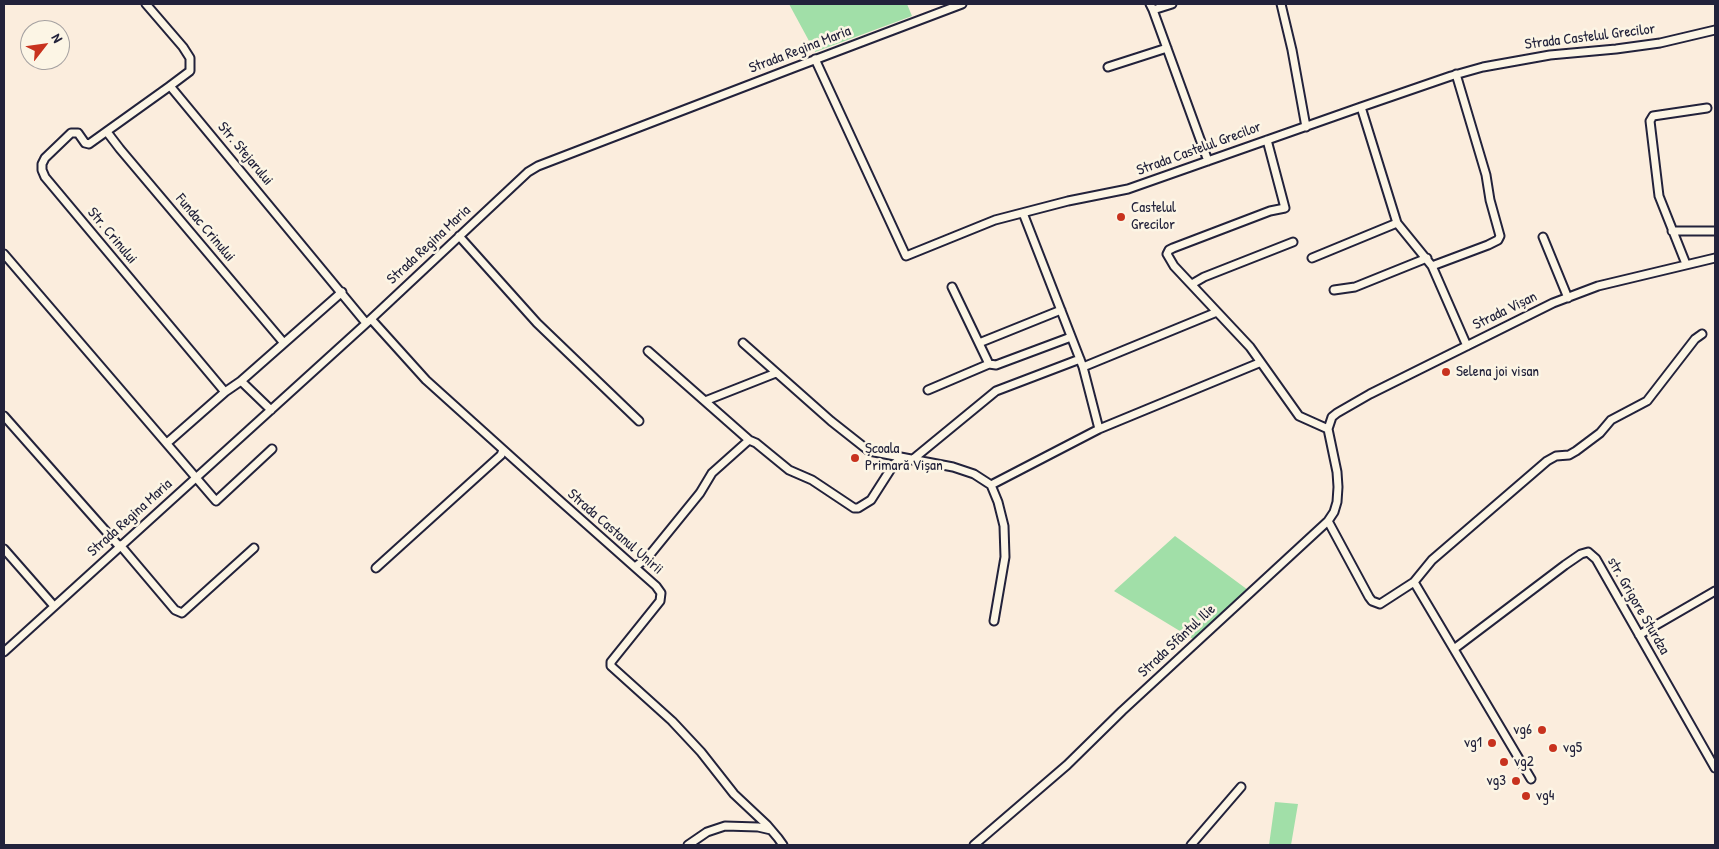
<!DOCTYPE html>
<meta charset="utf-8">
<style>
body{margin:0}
#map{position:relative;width:1719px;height:849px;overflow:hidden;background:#fbeddd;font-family:"Patrick Hand",sans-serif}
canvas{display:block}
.frame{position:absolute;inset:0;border:5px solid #22223b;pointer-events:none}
.north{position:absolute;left:20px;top:20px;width:50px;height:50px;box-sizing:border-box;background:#fcf5e5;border:1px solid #a5a1a1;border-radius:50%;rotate:60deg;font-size:14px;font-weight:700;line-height:20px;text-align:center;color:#22223b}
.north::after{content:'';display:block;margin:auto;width:18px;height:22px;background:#c8321e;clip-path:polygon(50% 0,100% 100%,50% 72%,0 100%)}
</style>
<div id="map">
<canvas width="1719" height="849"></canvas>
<div class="frame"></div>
<div class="north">N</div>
</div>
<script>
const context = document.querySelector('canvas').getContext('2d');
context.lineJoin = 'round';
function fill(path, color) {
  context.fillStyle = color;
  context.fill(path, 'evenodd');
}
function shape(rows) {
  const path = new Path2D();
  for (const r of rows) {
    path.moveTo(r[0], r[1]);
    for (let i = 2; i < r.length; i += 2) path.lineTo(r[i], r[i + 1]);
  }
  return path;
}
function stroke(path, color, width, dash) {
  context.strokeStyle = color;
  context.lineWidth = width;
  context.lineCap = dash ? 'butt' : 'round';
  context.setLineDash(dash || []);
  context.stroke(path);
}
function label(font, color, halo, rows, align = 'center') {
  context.font = font + ' "Patrick Hand",sans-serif';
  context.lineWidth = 5;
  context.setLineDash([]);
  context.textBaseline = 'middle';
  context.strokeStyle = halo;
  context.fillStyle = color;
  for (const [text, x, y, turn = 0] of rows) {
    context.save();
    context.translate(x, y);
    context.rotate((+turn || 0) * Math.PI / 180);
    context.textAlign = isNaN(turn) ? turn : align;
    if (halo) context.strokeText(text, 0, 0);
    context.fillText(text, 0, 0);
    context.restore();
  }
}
const green = shape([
 [789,4,907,4,912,16,815,52],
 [1175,536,1248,590,1193,639,1114,591],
 [1275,802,1298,804,1291,845,1269,845]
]);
const minor = shape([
 [146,4,183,47,190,58,190,71,170,86,366,323],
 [1150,4,1153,10,1172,4],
 [1281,4,1292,50,1306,127],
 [1153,10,1208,161],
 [815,59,906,256,995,220,1068,201,1128,189,1361,107,1451,76,1483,67,1550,55,1616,49,1660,43,1715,30],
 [1108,67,1167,48],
 [170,86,89,144,85,143,78,133,71,133,45,158,42,164,42,170,45,177,225,392],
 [1361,107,1397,223,1432,266,1467,346],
 [107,132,120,149,283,342],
 [1267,140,1285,208,1270,211,1173,248,1169,250,1167,254,1174,266,1250,347,1299,416,1328,429],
 [1023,213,1083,367,1099,429],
 [1672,231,1715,231],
 [459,236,537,323,639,421],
 [1543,237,1568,298],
 [4,254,216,501,272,449],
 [1312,258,1397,223],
 [1686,264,1659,196,1650,121,1653,116,1707,108],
 [1432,266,1488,245,1498,240,1500,236,1490,200,1486,175,1456,74],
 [1192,284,1204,277,1293,242],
 [952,287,989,364,996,365,1071,337],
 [1334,290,1355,287,1427,258],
 [371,319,426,380,558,499,656,586,661,593,660,601,611,662,611,666,672,721,701,752,734,794,767,825,778,838,783,845],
 [743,343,831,421,869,451,953,467,974,474,991,485,998,502,1004,526,1005,557,994,621],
 [979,343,1061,310],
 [648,351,749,440,756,443,789,470,812,480,854,508,858,508,871,500,894,464,903,458],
 [1083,367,1217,312],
 [241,381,271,410],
 [928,390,989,364],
 [705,401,776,373],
 [4,416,119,546],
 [167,443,225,392,241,381,342,292],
 [912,460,996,391,1080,359],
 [991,485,1099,429,1259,363],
 [1328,521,1369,597,1372,601,1380,604,1414,582,1432,560,1547,461,1556,456,1569,455,1576,451,1600,433,1611,420,1647,401,1695,339,1702,334],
 [120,545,175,610,182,613,254,548],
 [4,549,54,606],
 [635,567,648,557,700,493,712,473,749,440],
 [376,568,501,455,503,450],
 [1414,582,1531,779],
 [1639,635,1715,591],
 [1454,649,1565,565,1581,554,1588,552,1596,559,1715,768],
 [4,652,371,319,528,172,538,166,793,68,962,4],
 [688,845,707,832,725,826,758,827,771,830],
 [974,845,1067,765,1122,711,1328,521,1334,512,1337,502,1338,487,1337,472,1328,429,1332,417,1337,413,1370,394,1553,303,1598,286,1715,258],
 [1191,845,1241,787]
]);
const markers = [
 [1121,217,5,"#c8321e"],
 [1446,372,5,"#c8321e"],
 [855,458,5,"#c8321e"],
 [1542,730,5,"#c8321e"],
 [1492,743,5,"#c8321e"],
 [1553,748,5,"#c8321e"],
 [1504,762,5,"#c8321e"],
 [1516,781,5,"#c8321e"],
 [1526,796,5,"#c8321e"]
];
const streetNames = [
 ["Strada Castelul Grecilor",1590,37,-7],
 ["Strada Regina Maria",800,50,-21],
 ["Strada Castelul Grecilor",1199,149,-20],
 ["Str. Stejarului",245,154,50],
 ["Fundac Crinului",205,228,50],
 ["Str. Crinului",112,236,50],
 ["Strada Regina Maria",429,245,-43],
 ["Strada Vișan",1505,311,-26],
 ["Strada Regina Maria",130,518,-42],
 ["Strada Castanul Unirii",615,532,41],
 ["str. Grigore Sturdza",1638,606,60],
 ["Strada Sfântul Ilie",1177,641,-43]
];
const poiNames = [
 ["Castelul",1131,208],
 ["Grecilor",1131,225],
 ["Selena joi visan",1456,372],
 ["Școala",865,449],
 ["Primară Vișan",865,466],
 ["vg6",1532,730,"right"],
 ["vg1",1482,743,"right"],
 ["vg5",1563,748],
 ["vg2",1514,762],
 ["vg3",1506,781,"right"],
 ["vg4",1536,796]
];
fill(green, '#a1dfa8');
stroke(minor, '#22223b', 11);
stroke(minor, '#fcf5e5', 7);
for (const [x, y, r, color] of markers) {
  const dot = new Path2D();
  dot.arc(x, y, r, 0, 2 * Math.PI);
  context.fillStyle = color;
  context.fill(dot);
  stroke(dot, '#fcf5e5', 2);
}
label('15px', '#22223b', '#fcf5e5', streetNames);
label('15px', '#22223b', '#fcf5e5', poiNames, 'left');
</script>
